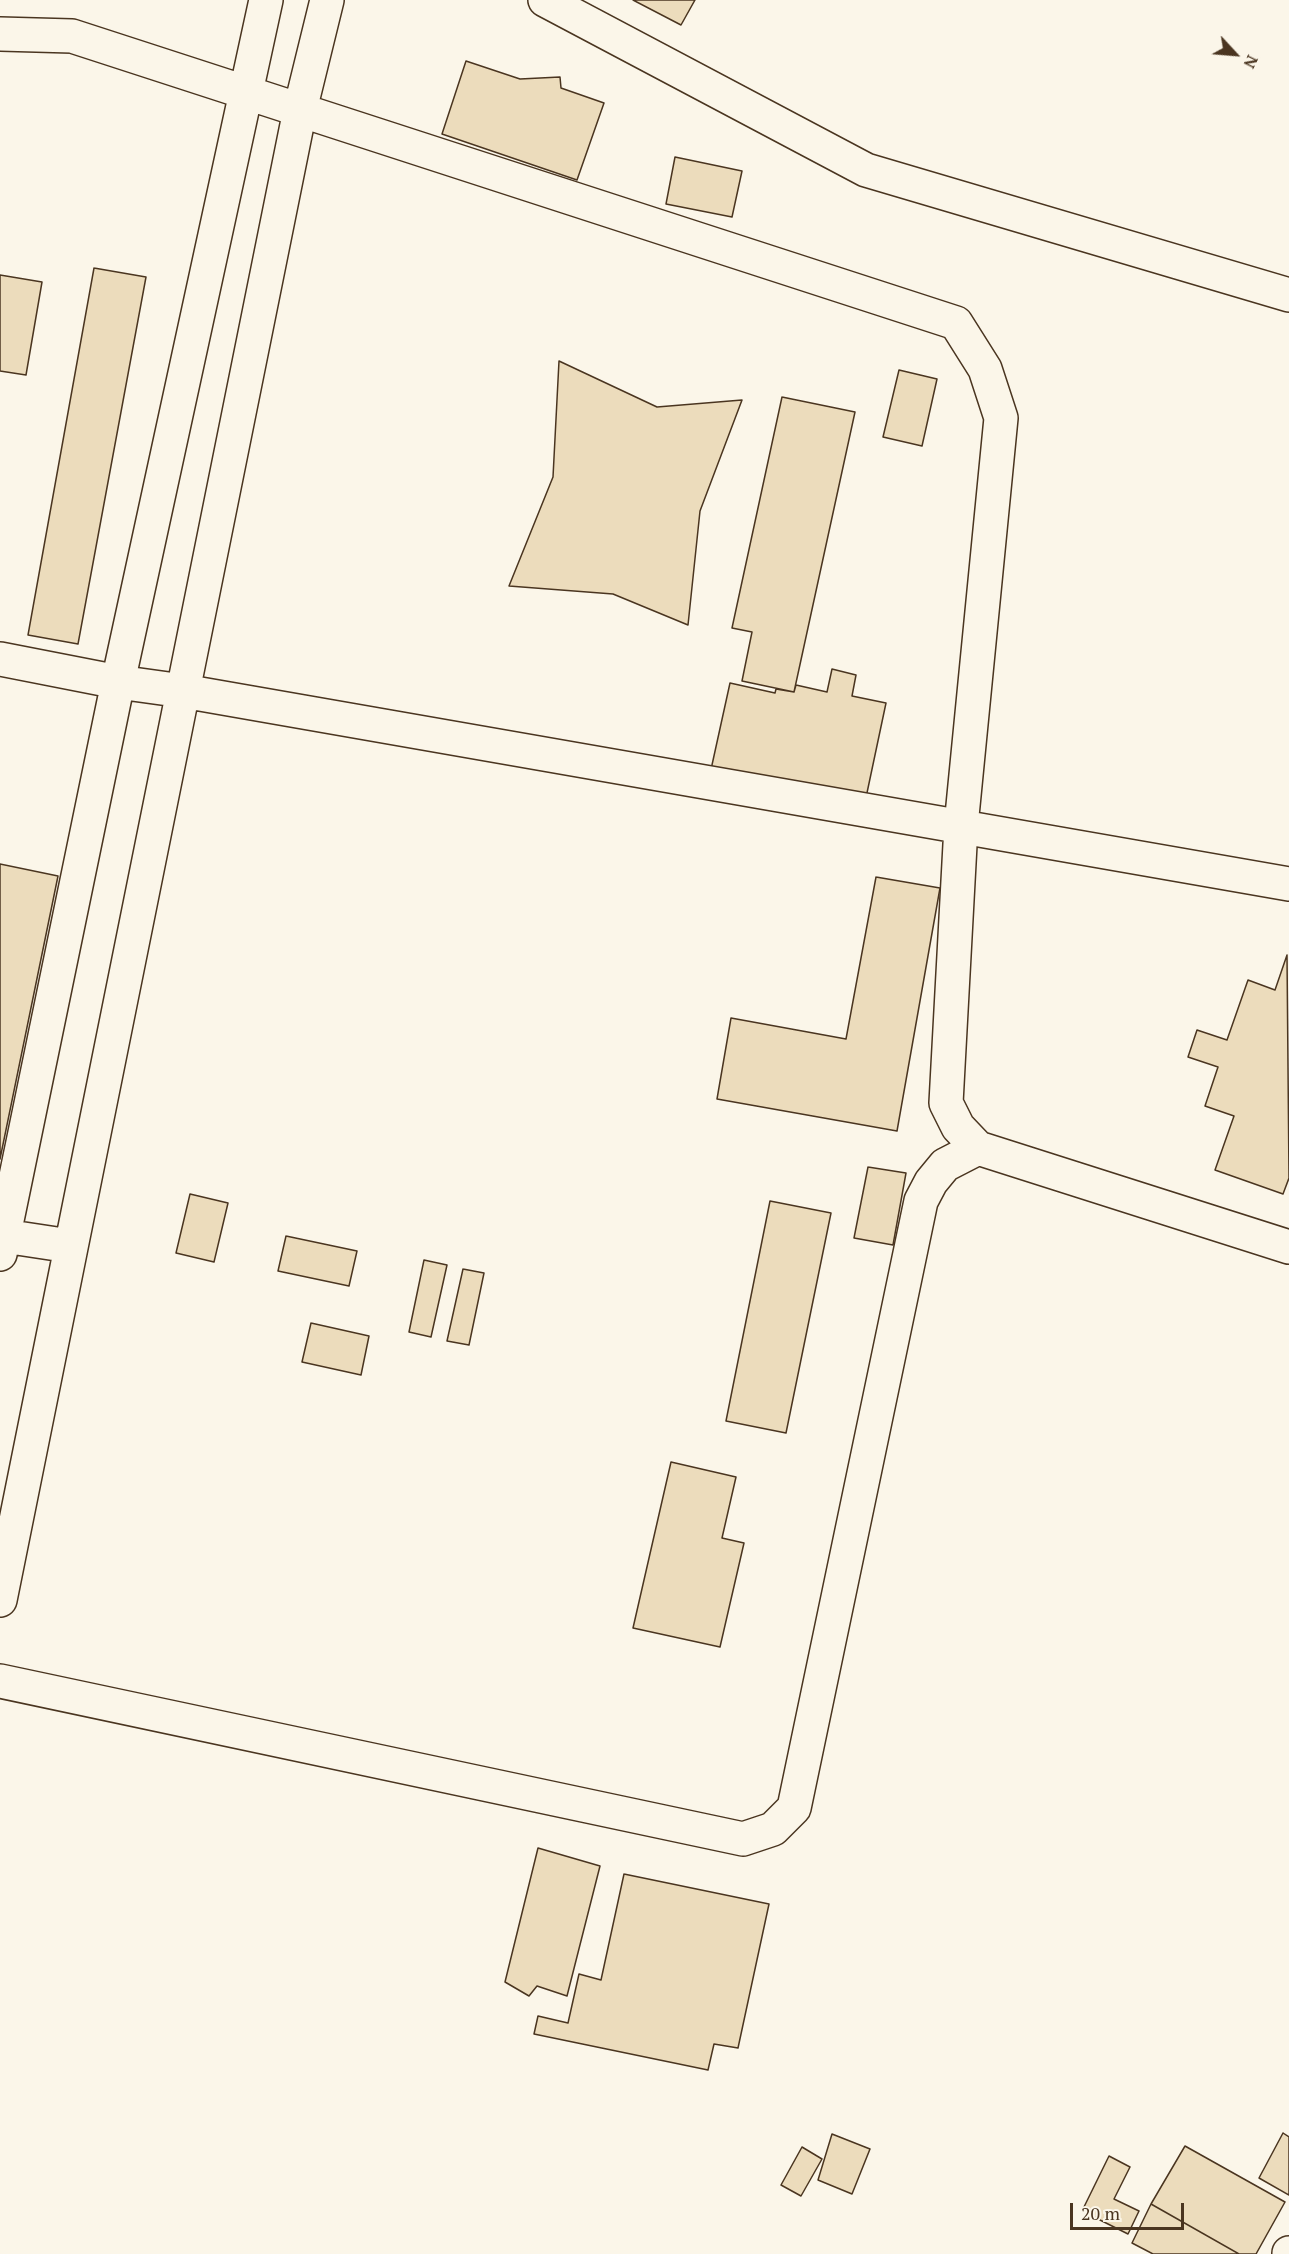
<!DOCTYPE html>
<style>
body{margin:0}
#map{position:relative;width:1289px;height:2254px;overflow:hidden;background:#fbf6e9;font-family:"PT Serif",serif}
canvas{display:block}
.north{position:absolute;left:1205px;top:24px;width:60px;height:60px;-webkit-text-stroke:4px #fbf6e9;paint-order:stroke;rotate:116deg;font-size:16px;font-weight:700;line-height:24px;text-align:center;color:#4a3520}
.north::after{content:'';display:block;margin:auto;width:21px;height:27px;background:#4a3520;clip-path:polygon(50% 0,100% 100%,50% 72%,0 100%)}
.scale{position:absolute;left:1070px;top:2203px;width:114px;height:27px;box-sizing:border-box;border:3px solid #4a3520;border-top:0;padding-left:8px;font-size:18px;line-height:21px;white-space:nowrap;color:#4a3520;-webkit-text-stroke:4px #fbf6e9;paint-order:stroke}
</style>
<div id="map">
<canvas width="1289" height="2254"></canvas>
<div class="north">N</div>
<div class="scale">20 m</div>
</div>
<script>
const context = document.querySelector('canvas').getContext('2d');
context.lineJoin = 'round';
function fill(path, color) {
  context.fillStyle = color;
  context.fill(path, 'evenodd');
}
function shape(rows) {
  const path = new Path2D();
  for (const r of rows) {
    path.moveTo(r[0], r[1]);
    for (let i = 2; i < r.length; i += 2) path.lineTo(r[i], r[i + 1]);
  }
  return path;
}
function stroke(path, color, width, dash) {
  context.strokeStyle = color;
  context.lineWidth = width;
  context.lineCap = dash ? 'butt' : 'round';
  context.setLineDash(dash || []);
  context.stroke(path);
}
const building = shape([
 [633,0,695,0,681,25,633,0],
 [466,61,520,79,560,77,561,88,604,103,577,180,442,134,466,61],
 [675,157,742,171,732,217,666,204,675,157],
 [94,268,146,277,78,644,28,635,94,268],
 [0,275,42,282,26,375,0,371,0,275],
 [559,361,657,407,742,400,700,511,688,625,613,594,509,586,553,477,559,361],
 [899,370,937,379,922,446,883,437,899,370],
 [782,397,855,412,794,692,742,681,752,632,732,628,782,397],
 [832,669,856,675,852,696,886,703,864,807,710,774,730,683,775,693,776,689,794,692,796,685,827,692,832,669],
 [0,864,58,876,0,1159,0,864],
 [876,877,940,888,897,1131,717,1099,731,1018,846,1039,876,877],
 [1287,955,1289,1178,1283,1194,1215,1170,1234,1116,1205,1106,1218,1067,1188,1057,1197,1030,1227,1040,1248,980,1275,990,1287,955],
 [868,1167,906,1173,893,1245,854,1238,868,1167],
 [190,1194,228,1203,214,1262,176,1253,190,1194],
 [770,1201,831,1213,786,1433,726,1421,770,1201],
 [286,1236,357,1251,349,1286,278,1271,286,1236],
 [424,1260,447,1265,431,1337,409,1332,424,1260],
 [463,1269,484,1273,469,1345,447,1341,463,1269],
 [311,1323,369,1336,361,1375,302,1362,311,1323],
 [671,1462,736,1477,722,1538,744,1543,720,1647,633,1628,671,1462],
 [538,1848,600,1866,567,1996,537,1986,529,1996,505,1982,538,1848],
 [624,1874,769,1904,738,2048,714,2044,708,2070,534,2034,538,2016,568,2023,579,1974,601,1980,624,1874],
 [1283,2133,1289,2137,1289,2195,1259,2178,1283,2133],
 [832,2134,870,2149,852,2194,818,2180,832,2134],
 [1185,2146,1285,2202,1256,2254,1239,2254,1151,2204,1185,2146],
 [802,2147,822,2159,801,2196,781,2185,802,2147],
 [1109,2156,1130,2167,1114,2199,1139,2211,1128,2234,1082,2211,1109,2156],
 [1151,2204,1239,2254,1153,2254,1132,2243,1151,2204]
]);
const minor = shape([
 [0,34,72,36,956,323,985,369,1001,418,961,826,946,1103,958,1127,978,1148,1289,1247],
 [0,659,118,682,183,691,1289,884],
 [4,1236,70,1246],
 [0,1254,118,682,266,0],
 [0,1600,300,110,327,0],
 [0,1681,743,1839,773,1829,794,1808,921,1201,931,1182,945,1165,978,1148],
 [1289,2254,1289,2253]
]);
const major = shape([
 [545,0,866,170,1289,295]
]);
fill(building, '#ecdcbc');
stroke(building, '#4a3520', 1.5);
stroke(minor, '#4a3520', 36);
stroke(major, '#4a3520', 36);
stroke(minor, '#fbf6e9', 33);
stroke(major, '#fbf6e9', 33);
</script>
